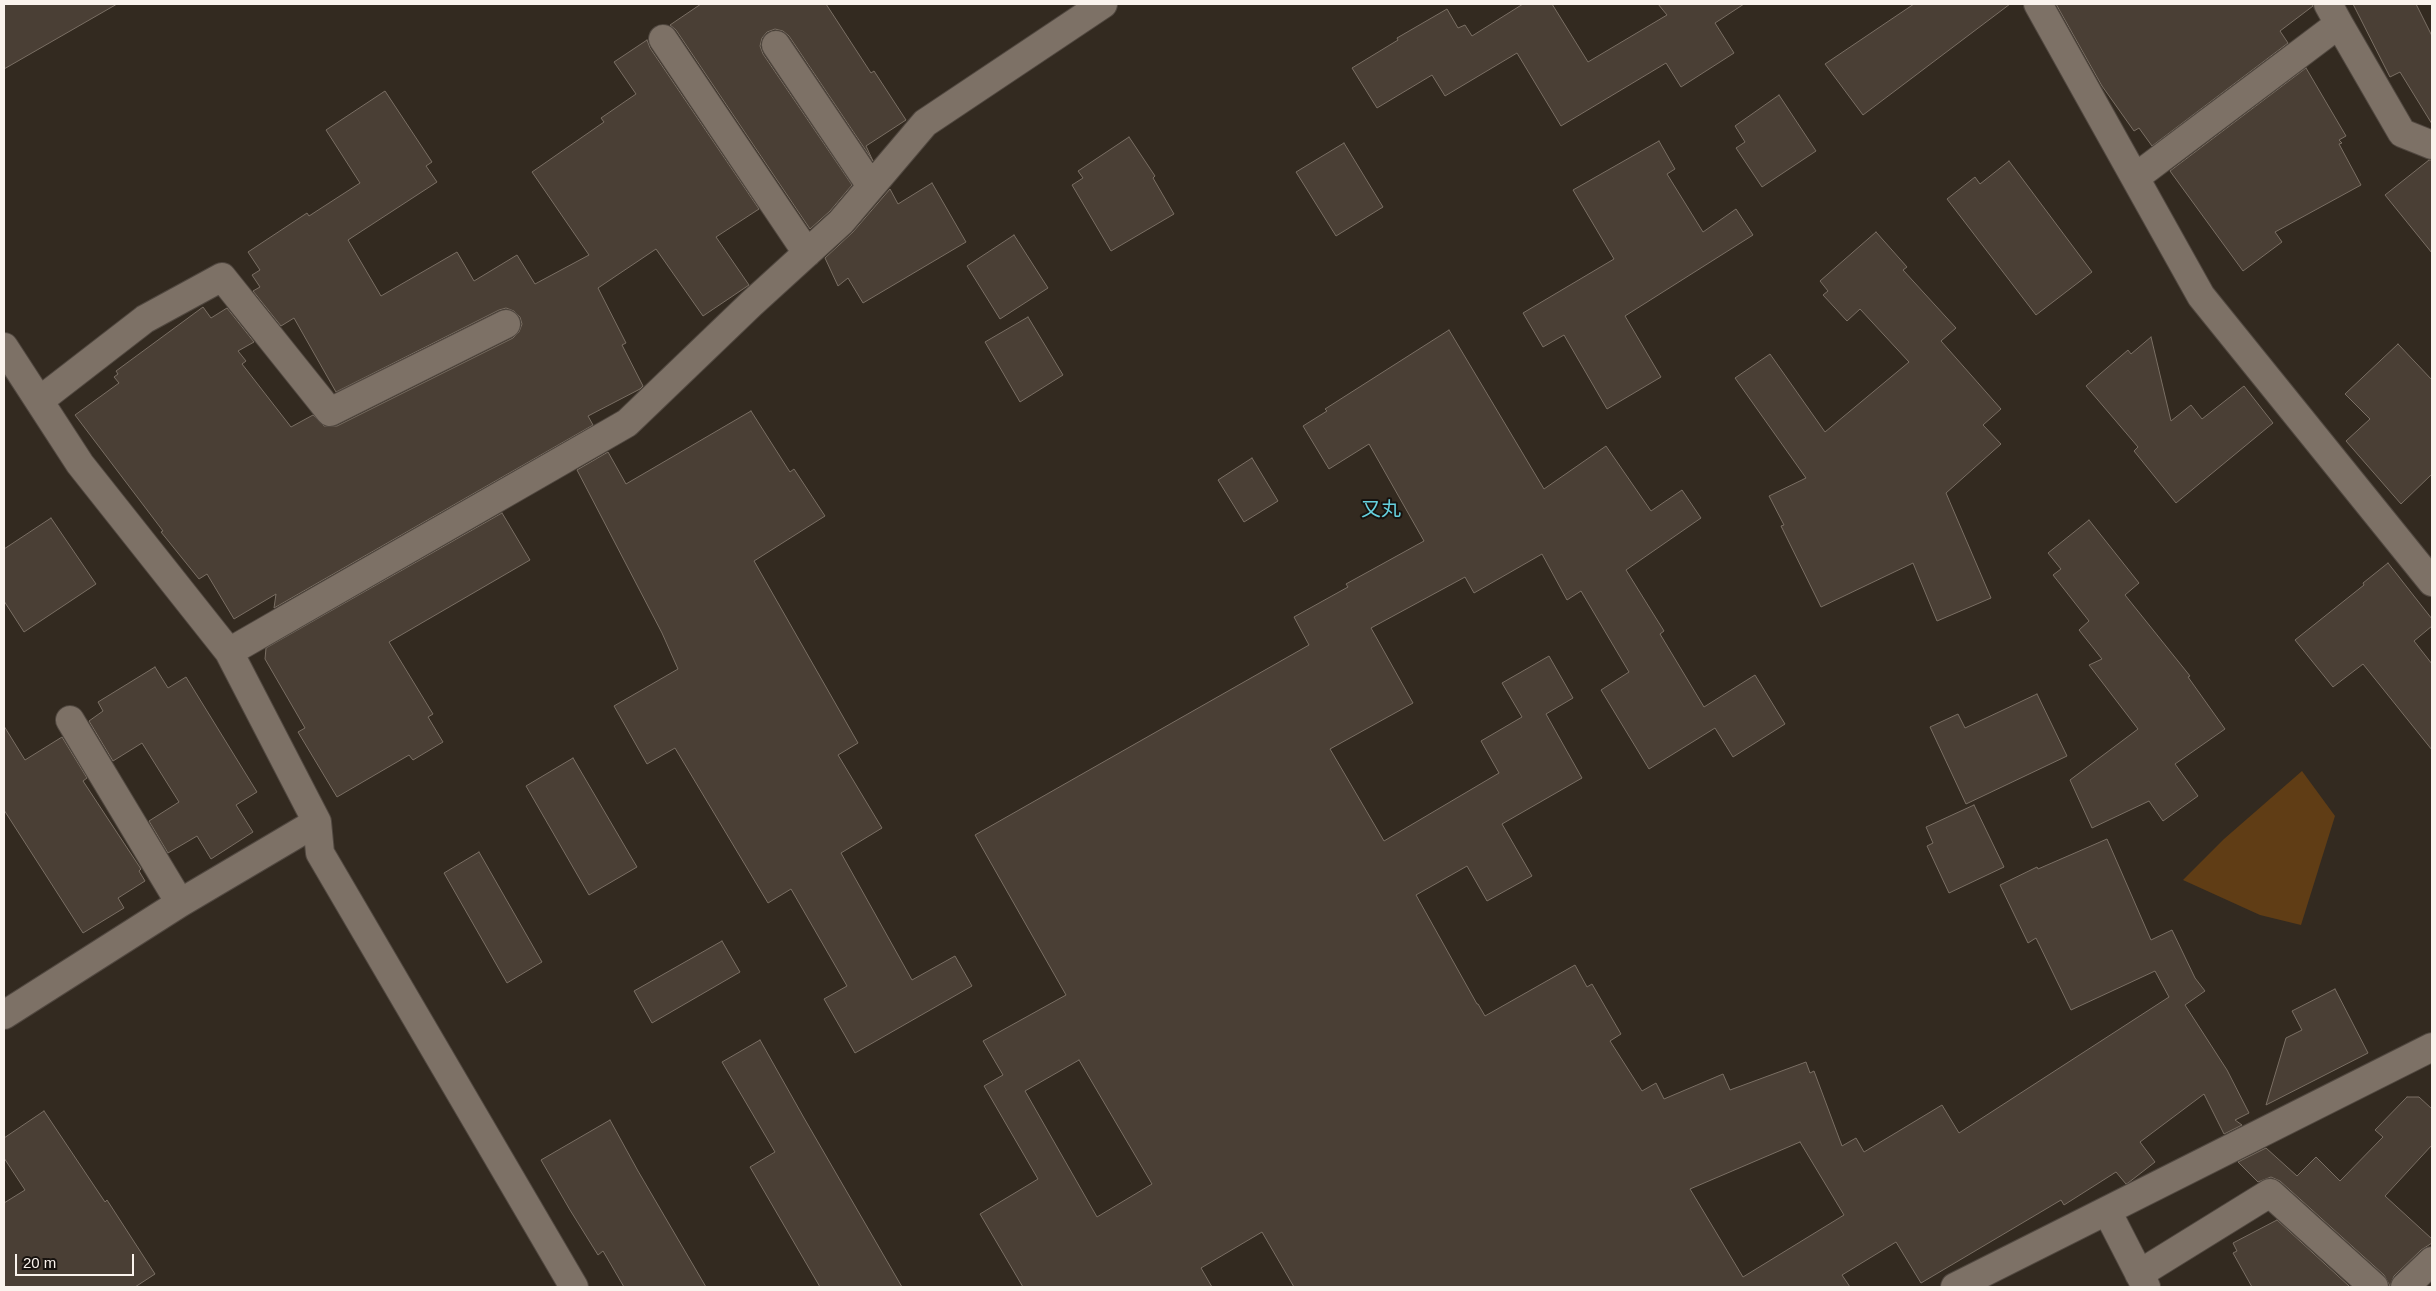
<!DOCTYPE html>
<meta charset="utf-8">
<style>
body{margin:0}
#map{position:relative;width:2436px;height:1291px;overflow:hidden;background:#332a20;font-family:Arial,sans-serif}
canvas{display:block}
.frame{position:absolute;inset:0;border:5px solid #faf3ed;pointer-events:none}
.scale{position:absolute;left:15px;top:1254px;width:119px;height:22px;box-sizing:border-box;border:2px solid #faf3ed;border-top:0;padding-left:6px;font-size:15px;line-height:18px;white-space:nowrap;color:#faf3ed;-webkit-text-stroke:4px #18130f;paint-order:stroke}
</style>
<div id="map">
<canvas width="2436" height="1291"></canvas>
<div class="frame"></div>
<div class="scale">20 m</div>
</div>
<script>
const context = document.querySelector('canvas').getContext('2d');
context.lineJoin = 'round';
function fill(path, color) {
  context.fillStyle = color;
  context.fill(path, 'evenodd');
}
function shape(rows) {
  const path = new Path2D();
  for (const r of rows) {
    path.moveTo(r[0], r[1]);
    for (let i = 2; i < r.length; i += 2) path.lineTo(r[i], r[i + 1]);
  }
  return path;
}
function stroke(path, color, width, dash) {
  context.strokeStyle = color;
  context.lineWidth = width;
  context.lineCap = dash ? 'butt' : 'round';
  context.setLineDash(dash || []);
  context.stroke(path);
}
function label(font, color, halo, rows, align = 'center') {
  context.font = font + ' Arial,"Noto Sans JP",sans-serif';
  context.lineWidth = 4;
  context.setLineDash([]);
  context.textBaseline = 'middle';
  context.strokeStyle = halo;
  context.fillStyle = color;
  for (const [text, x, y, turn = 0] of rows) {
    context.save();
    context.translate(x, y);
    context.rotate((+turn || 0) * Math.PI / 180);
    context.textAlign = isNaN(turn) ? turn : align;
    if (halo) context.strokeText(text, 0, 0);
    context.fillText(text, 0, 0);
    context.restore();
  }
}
const green = shape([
 [2302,771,2335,816,2301,925,2260,915,2183,880,2224,839]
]);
const building = shape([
 [4,4,117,4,4,69,4,4],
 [701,4,826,4,871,73,874,71,906,120,866,146,873,161,789,36,783,31,775,29,767,32,762,38,760,46,763,54,852,185,830,211,810,229,676,30,670,25,701,4],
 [1523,4,1552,4,1588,62,1667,15,1658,4,1744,4,1715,23,1734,53,1681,87,1666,63,1561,126,1517,53,1445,96,1432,75,1377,108,1352,68,1398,40,1397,38,1447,9,1458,28,1465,25,1472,36,1523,4],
 [1914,4,2010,4,1863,115,1825,64,1914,4],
 [2056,4,2312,4,2313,6,2280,31,2288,43,2152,146,2139,128,2134,131,2102,86,2056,4],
 [2353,4,2416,4,2432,36,2432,124,2400,72,2390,77,2353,4],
 [647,40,650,48,759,209,716,237,749,285,703,316,656,249,598,288,626,343,622,345,643,386,640,389,588,416,593,425,274,608,276,594,234,619,207,574,199,579,161,532,163,531,75,415,119,383,114,377,118,374,116,371,203,307,211,318,227,308,254,342,238,351,246,361,242,364,291,427,313,415,324,426,337,426,513,338,519,332,522,324,520,317,514,311,506,308,499,310,336,392,294,318,281,326,253,291,260,287,252,275,260,270,248,252,307,213,309,216,360,183,326,130,385,91,432,162,426,166,437,182,348,240,381,296,457,252,474,281,517,255,535,284,589,255,532,172,604,122,601,118,636,94,614,62,647,40],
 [2306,68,2346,136,2339,140,2342,143,2339,144,2361,185,2275,232,2282,242,2243,271,2170,171,2306,68],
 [1779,95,1816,151,1762,187,1736,148,1745,142,1735,126,1779,95],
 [1129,137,1155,176,1153,178,1174,214,1111,251,1072,185,1083,178,1078,171,1129,137],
 [1659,141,1675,169,1667,174,1703,232,1736,209,1753,235,1625,316,1661,377,1607,409,1564,335,1543,347,1523,313,1614,259,1573,190,1659,141],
 [1344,143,1383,207,1336,236,1296,172,1344,143],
 [2429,160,2432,160,2432,253,2385,195,2429,160],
 [2009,161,2092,272,2036,315,1947,199,1975,177,1980,184,2009,161],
 [932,183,966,242,863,303,848,278,838,286,825,258,853,232,890,189,898,204,932,183],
 [1876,232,1907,267,1903,270,1956,328,1941,341,2001,409,1983,425,2001,444,1946,493,1991,598,1937,621,1913,563,1821,607,1781,526,1784,525,1769,496,1806,478,1735,378,1770,354,1825,432,1909,362,1860,309,1847,321,1823,295,1828,291,1820,281,1876,232],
 [1014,235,1048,288,1000,319,967,266,1014,235],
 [1028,317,1063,375,1020,402,985,342,1028,317],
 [1449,330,1544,489,1606,446,1651,511,1682,490,1701,518,1626,570,1664,631,1660,634,1704,707,1755,675,1785,724,1733,757,1715,728,1649,769,1601,690,1629,672,1581,591,1567,600,1542,554,1474,593,1465,577,1371,628,1413,703,1330,749,1384,841,1499,773,1481,741,1522,717,1502,683,1549,656,1573,698,1546,714,1582,778,1502,824,1532,876,1487,901,1467,866,1416,895,1477,1004,1478,1004,1485,1016,1575,965,1587,987,1592,984,1621,1034,1610,1041,1642,1091,1656,1083,1664,1099,1723,1074,1730,1090,1806,1062,1810,1073,1814,1071,1842,1146,1856,1138,1864,1152,1942,1105,1959,1133,2169,997,2155,971,2071,1010,2036,938,2028,943,2000,885,2037,867,2038,869,2107,839,2151,940,2172,930,2195,978,2205,991,2185,1005,2227,1070,2249,1113,2235,1120,2242,1125,2224,1134,2204,1094,2140,1142,2155,1162,2128,1183,2126,1184,2116,1172,2064,1205,2061,1200,1921,1283,1896,1242,1842,1275,1850,1287,1294,1287,1262,1232,1201,1268,1212,1287,1023,1287,980,1214,1038,1179,984,1086,1003,1075,983,1041,1066,995,975,835,1309,645,1294,617,1348,587,1346,584,1424,541,1369,444,1329,469,1303,426,1327,411,1325,409,1449,330],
 [1079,1060,1152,1184,1097,1217,1025,1091,1079,1060],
 [1800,1142,1844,1215,1743,1277,1690,1189,1800,1142],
 [2151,337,2171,421,2191,405,2202,419,2244,386,2273,423,2176,503,2134,451,2138,447,2086,386,2128,350,2131,354,2151,337],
 [2398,344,2432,380,2432,474,2401,504,2346,441,2370,419,2345,394,2398,344],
 [751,411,788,469,790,472,794,469,825,516,754,561,858,743,838,755,882,828,841,853,912,980,955,956,972,986,855,1053,824,999,847,986,791,889,768,903,675,748,647,764,614,706,678,669,662,633,577,470,608,452,626,484,751,411],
 [1252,458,1278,501,1244,522,1218,480,1252,458],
 [502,513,530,560,389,642,433,714,428,717,443,742,413,760,409,755,337,797,298,732,305,728,265,659,266,648,502,513],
 [51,518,96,584,24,632,4,601,4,549,51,518],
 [2089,520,2139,583,2125,595,2190,676,2188,677,2225,729,2175,764,2198,796,2163,821,2149,801,2092,828,2070,780,2138,729,2089,665,2102,659,2079,630,2089,621,2053,575,2061,569,2048,553,2089,520],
 [2388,563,2432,619,2432,626,2414,641,2432,664,2432,750,2363,664,2333,687,2295,640,2364,585,2363,583,2388,563],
 [155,667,168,688,186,677,257,792,236,805,253,832,211,859,197,836,168,853,149,821,179,802,142,743,113,761,89,721,103,711,98,702,155,667],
 [2037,694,2067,756,1966,804,1930,727,1958,714,1965,728,2037,694],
 [4,726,25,760,62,737,87,778,83,781,141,869,139,871,145,881,118,898,124,908,83,933,4,810,4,726],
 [573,758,637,867,589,895,526,786,573,758],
 [1974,805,2004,867,1949,893,1927,846,1933,843,1926,827,1974,805],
 [479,852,542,962,507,983,444,873,479,852],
 [722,941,740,972,652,1023,634,991,722,941],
 [2335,989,2368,1053,2266,1105,2286,1038,2302,1030,2292,1011,2335,989],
 [760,1040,804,1118,902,1287,820,1287,750,1167,775,1152,722,1062,760,1040],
 [2407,1097,2419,1097,2432,1109,2432,1145,2385,1196,2432,1239,2432,1243,2421,1250,2394,1276,2390,1286,2384,1275,2280,1181,2271,1177,2258,1182,2238,1162,2266,1148,2297,1176,2316,1157,2340,1181,2383,1137,2375,1130,2407,1097],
 [44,1111,105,1202,107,1200,155,1274,135,1287,4,1287,4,1203,25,1190,4,1158,4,1138,44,1111],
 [610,1120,638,1171,706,1287,624,1287,603,1251,598,1255,570,1210,541,1160,610,1120],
 [2277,1220,2349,1286,2348,1287,2252,1287,2233,1253,2237,1251,2233,1243,2277,1220]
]);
const minor = shape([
 [2038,4,2201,296,2432,582],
 [2328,4,2339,24],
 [663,39,807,253],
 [776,45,871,186],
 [2136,177,2339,24,2402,133,2432,145],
 [4,347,80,464,229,652,317,822,320,853,574,1287],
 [39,401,145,319,222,277,330,412,506,324],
 [229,652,627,423,751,304,841,222,925,123,1103,4],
 [70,720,180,903],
 [4,1015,180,903,317,822],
 [2107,1211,2146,1287],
 [2139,1274,2270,1193,2374,1287],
 [1955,1287,2432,1047],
 [2405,1287,2432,1261]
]);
const quarterNames = [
 ["又丸",1381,510]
];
fill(green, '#603d15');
fill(building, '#4a3f35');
stroke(building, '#7a6f64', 1);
stroke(minor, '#514840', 30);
stroke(minor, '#7d7166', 28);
label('20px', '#66d1df', '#18130f', quarterNames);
</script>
